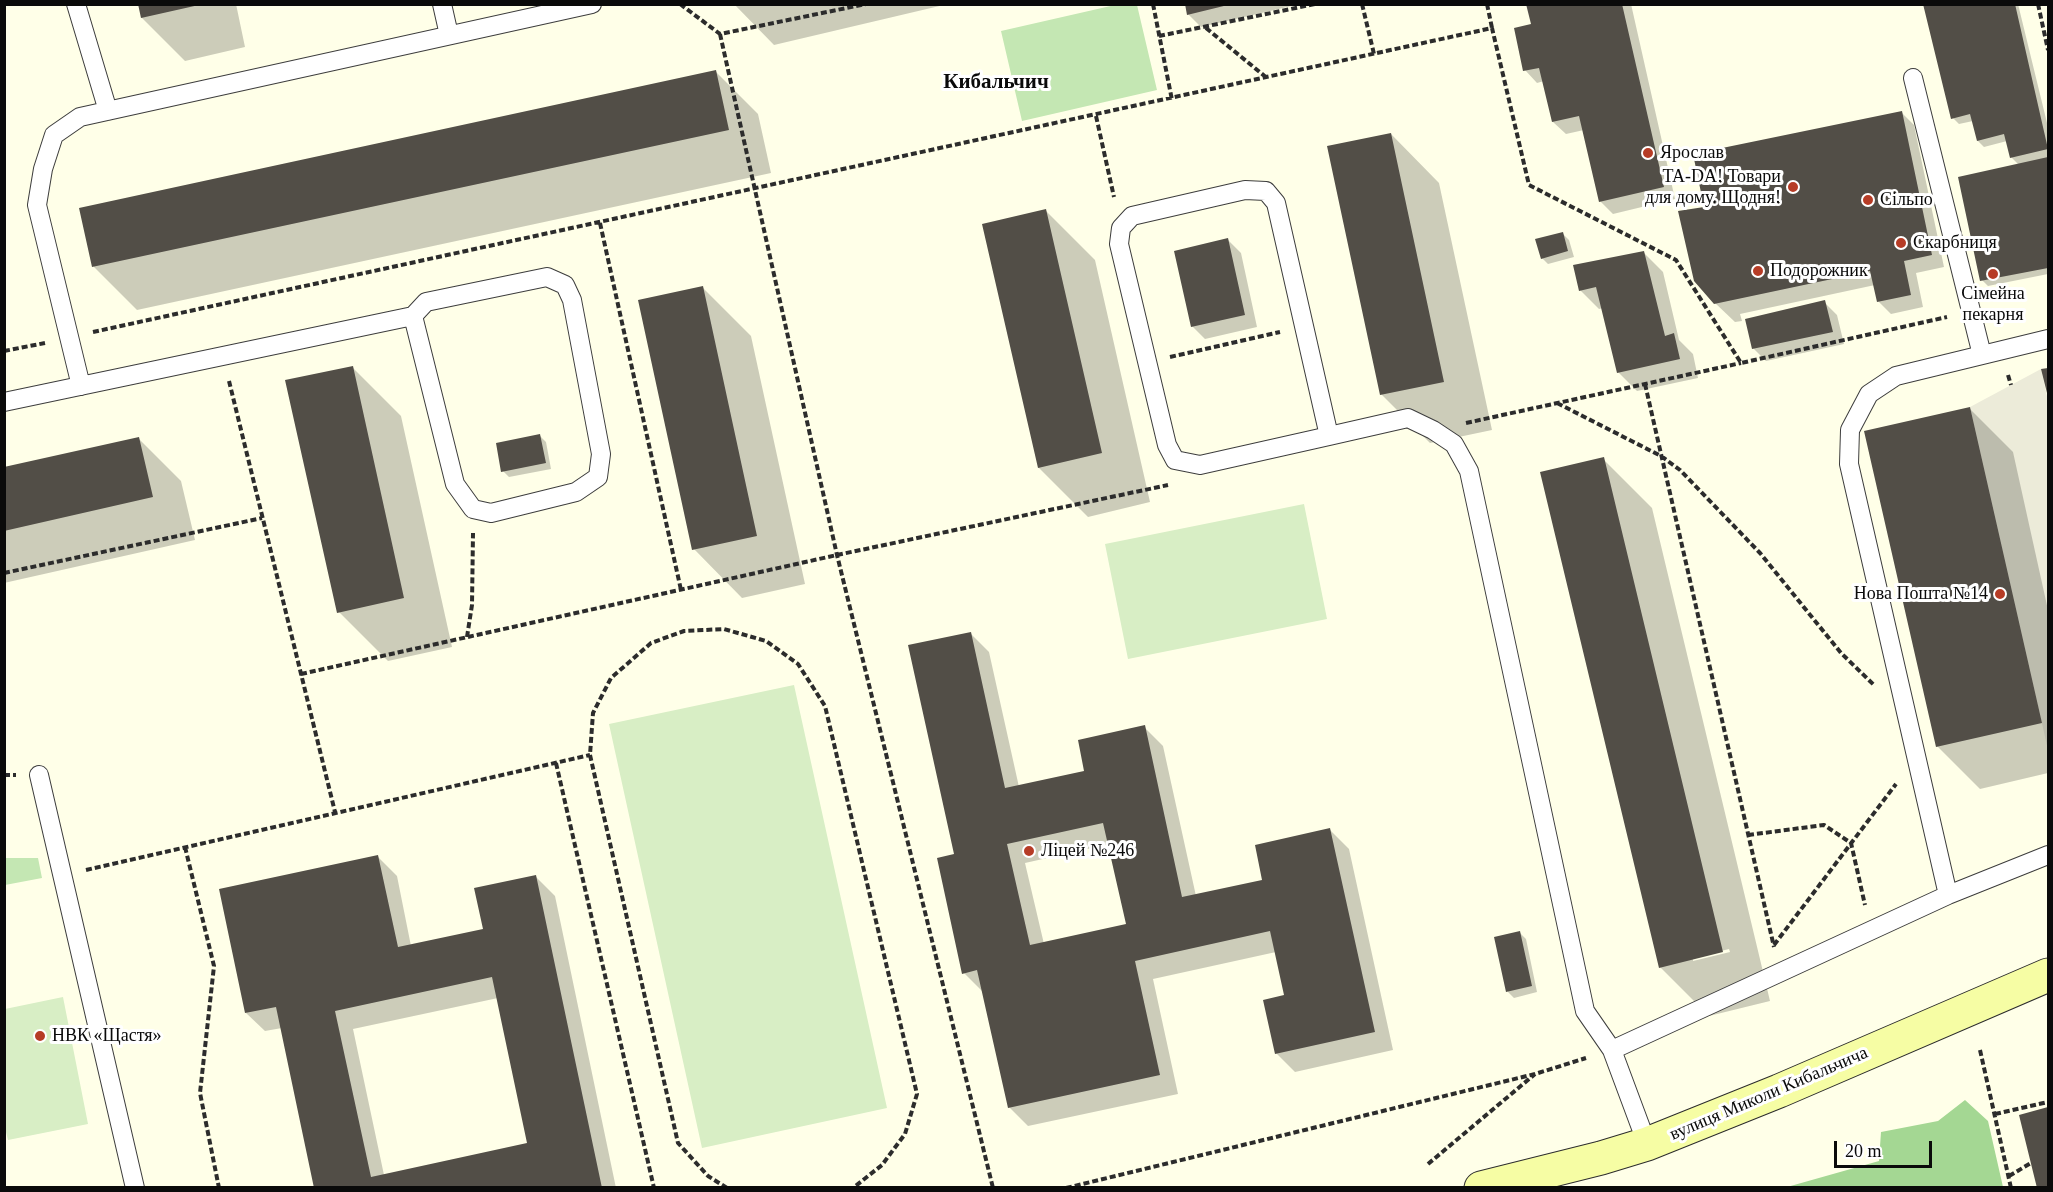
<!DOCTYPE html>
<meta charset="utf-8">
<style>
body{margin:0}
#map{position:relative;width:2053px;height:1192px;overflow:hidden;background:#ffffe8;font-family:"Times New Roman",serif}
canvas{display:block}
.frame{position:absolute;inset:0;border:6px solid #0a0a0a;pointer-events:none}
.scale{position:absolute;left:1834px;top:1141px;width:98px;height:27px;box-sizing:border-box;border:3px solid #0a0a0a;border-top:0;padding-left:8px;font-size:18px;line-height:21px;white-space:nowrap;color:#0a0a0a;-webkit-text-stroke:4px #fff;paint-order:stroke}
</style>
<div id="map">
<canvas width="2053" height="1192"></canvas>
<div class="frame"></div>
<div class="scale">20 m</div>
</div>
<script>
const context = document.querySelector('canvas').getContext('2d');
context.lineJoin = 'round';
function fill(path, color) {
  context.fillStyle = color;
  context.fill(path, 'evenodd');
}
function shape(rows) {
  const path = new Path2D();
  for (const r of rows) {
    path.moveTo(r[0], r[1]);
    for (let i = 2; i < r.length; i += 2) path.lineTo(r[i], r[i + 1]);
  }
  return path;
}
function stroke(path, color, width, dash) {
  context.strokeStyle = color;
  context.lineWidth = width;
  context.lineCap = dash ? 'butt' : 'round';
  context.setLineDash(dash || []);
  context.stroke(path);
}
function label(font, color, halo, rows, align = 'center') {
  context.font = font + ' "Times New Roman",serif';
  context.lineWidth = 6;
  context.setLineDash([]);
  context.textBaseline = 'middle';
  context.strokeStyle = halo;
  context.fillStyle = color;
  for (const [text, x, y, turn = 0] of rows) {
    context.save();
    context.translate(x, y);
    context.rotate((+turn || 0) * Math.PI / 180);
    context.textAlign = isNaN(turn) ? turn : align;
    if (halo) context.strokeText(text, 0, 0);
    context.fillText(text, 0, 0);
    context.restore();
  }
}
const green = shape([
 [1115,5,1137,5,1157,90,1022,121,1001,31],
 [5,858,38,858,42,878,5,885]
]);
const forest = shape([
 [1965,1100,1988,1121,2003,1187,1787,1187,1879,1161,1881,1132,1938,1121]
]);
const pitch = shape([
 [1304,504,1327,619,1128,659,1105,544],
 [794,685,887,1108,702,1148,609,724],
 [63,997,88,1124,8,1140,4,1124,5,1009]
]);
const plaza = shape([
 [2041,369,2048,401,2048,750,1970,407]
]);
const shadow = shape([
 [139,4,236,4,245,47,185,61,142,18],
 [734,4,948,4,774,45],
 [1186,4,1300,4,1201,27,1188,14],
 [1528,4,1631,4,1675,199,1613,214,1600,201,1584,130,1566,134,1553,122,1544,81,1537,83,1525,70,1532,26],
 [1925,4,2018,4,2048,127,2048,274,1988,286,1982,280,2019,165,2011,157,2007,141,1984,147,1978,141,1973,121,1959,124,1953,118],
 [715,71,758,114,771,173,137,310,94,267,81,209],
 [1901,112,1914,125,1944,267,1916,273,1923,307,1891,314,1878,301,1875,285,1740,314,1742,321,1735,322,1715,303,1703,208],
 [1391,134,1439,183,1492,430,1430,443,1381,394],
 [1046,211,1095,260,1150,502,1088,517,1039,468],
 [1563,234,1569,240,1574,257,1548,264,1542,258],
 [1228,240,1241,253,1257,327,1205,339,1192,326],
 [1644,253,1663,272,1679,340,1693,354,1698,378,1637,391,1618,372,1603,308,1599,309,1580,290],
 [702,287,751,336,805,584,742,598,694,549],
 [1824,302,1837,315,1844,344,1766,361,1753,348],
 [352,367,401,416,452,647,388,661,339,612],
 [1970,409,2013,452,2048,610,2048,773,1980,789,1937,746],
 [540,436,546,442,551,469,509,477,503,471],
 [138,438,181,481,195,540,4,583,4,469],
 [1603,459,1652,508,1770,1001,1709,1016,1660,967],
 [1729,949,1730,952,1693,961,1693,958],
 [970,633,989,652,1019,787,1086,772,1144,727,1163,746,1196,896,1264,881,1330,830,1349,849,1393,1050,1295,1072,1276,1053,1286,996,1276,952,1153,979,1178,1094,1028,1126,1009,1107,983,992,964,973,956,855],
 [1110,844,1128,925,1044,944,1025,863],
 [378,857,397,876,411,946,485,930,536,877,555,896,616,1188,315,1188,282,1028,265,1031,246,1013],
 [498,998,529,1144,384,1175,353,1029],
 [1520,933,1526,939,1537,992,1514,998,1508,992],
 [2048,1109,2048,1188,2039,1188,2021,1116]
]);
const building = shape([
 [138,4,199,4,199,5,141,18],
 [1185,4,1228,4,1228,5,1187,15],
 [1526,4,1622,4,1664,187,1599,202,1579,116,1552,122,1539,68,1523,71,1514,28,1531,24],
 [1923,4,2015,4,2048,149,2010,158,2004,134,1977,141,1970,114,1951,119],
 [716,70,729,130,92,267,79,208],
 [1902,111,1932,255,1904,261,1911,295,1877,302,1870,271,1714,304,1694,281,1678,211,1704,207,1693,154],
 [1391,133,1444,382,1380,395,1327,146],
 [2048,157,2048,268,1980,281,1958,177],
 [1046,209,1102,453,1038,468,982,224],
 [1563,232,1568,251,1541,259,1535,239],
 [1228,238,1245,315,1191,327,1174,251],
 [1644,251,1665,336,1674,333,1680,359,1617,373,1596,287,1579,291,1573,265],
 [703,286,757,536,692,550,638,300],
 [1825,300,1833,332,1752,349,1745,319],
 [353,366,404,598,337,613,285,380],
 [2048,368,2048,397,2041,369],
 [1970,407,2042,723,1936,747,1864,431],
 [540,434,546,463,501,472,496,443],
 [139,437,153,497,4,531,4,467],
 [1604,457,1723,952,1659,968,1540,472],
 [971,632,1005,788,1084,771,1078,740,1145,725,1182,897,1262,880,1255,845,1330,828,1375,1032,1275,1054,1263,1000,1284,995,1270,931,1135,961,1160,1075,1008,1108,977,970,962,974,937,858,954,854,908,645],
 [1103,823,1126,924,1030,945,1007,844],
 [378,855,398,947,483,929,474,888,536,875,602,1188,314,1188,276,1007,245,1013,219,889],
 [492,977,527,1143,371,1177,335,1011],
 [1520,931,1532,986,1506,992,1494,937],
 [2048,1107,2048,1188,2037,1188,2019,1115]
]);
const path = shape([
 [680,4,720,34,866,4],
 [1153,4,1172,100],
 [1362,4,1374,54],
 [1487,4,1492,28],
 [2038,4,2048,50],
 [1206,28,1267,78],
 [720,34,837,555,993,1188],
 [1159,36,1315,4],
 [1096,116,1114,197],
 [600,223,681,590],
 [93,332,1492,28,1529,185,1676,260,1741,363,1947,317],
 [4,351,45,343],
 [1170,357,1280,332],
 [2008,375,2011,385],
 [229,381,335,812],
 [1645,384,1774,947],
 [1557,403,1661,456,1680,470,1760,553,1841,653,1874,685],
 [1466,423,1741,363],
 [4,573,262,518],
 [467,637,472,605,473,533],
 [301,674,837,555,1168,485],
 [556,763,654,1188],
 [4,775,16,775],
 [1748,835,1824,825,1851,843,1865,905],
 [185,847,214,966,200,1093,219,1188],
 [86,870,590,755],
 [1774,945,1896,784],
 [1980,1050,2011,1188],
 [1995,1114,2048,1102],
 [1428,1164,1535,1074],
 [2009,1176,2031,1163],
 [727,1188,708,1176,678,1143,590,755,593,713,611,678,651,643,684,631,724,629,766,641,798,664,825,706,917,1094,905,1134,882,1165,853,1188],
 [1066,1188,1535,1074,1586,1058]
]);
const lane = shape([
 [76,4,108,111],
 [442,4,449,35],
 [1913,78,1982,355],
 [81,386,37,205,43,169,54,135,80,117,592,4],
 [4,402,413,316,426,302,547,277,565,285,572,300,601,454,598,477,576,492,491,513,473,509,455,484,413,316],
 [1329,436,1200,465,1175,460,1167,445,1119,244,1121,228,1132,216,1245,190,1266,191,1276,203,1329,436,1408,418,1433,430,1454,444,1469,471,1585,1011,1612,1050,1647,1144],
 [39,775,135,1188],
 [1948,895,1849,464,1850,430,1869,394,1896,376,2048,339],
 [1612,1050,1948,895,2048,855]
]);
const secondary = shape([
 [1481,1188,1601,1158,1647,1144,1779,1091,2048,975]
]);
const markers = [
 [1648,153,6,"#b63c26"],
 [1793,187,6,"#b63c26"],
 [1868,200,6,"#b63c26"],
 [1901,243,6,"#b63c26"],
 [1758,271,6,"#b63c26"],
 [1993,274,6,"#b63c26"],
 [2000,594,6,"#b63c26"],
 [1029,851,6,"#b63c26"],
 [40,1036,6,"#b63c26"]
];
const poiNames = [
 ["Ярослав",1660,153],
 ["TA-DA! Товари",1781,177,"right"],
 ["для дому. Щодня!",1781,198,"right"],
 ["Сільпо",1880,200],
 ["Скарбниця",1913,243],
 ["Подорожник",1770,271],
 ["Сімейна",1993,294,"center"],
 ["пекарня",1993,315,"center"],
 ["Нова Пошта №14",1988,594,"right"],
 ["Ліцей №246",1041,851],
 ["НВК «Щастя»",52,1036]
];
const streetNames = [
 ["вулиця Миколи Кибальчича",1769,1094,-23]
];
const quarterNames = [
 ["Кибальчич",996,83]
];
fill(green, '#c4e7b3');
fill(forest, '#a4d793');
fill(pitch, '#d8eec5');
fill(plaza, '#ecebd9');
fill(shadow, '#0003');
fill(building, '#524e47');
stroke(lane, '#3d3d3d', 20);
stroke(secondary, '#2c2c2c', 35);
stroke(path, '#2c2c2c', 4, [6, 3]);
stroke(lane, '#fff', 18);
stroke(secondary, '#f6fda4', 33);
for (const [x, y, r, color] of markers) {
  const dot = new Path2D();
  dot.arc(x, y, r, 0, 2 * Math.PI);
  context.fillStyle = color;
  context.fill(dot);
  stroke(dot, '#fff', 2);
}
label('18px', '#0a0a0a', '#fff', poiNames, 'left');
label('18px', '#0a0a0a', '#fff', streetNames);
label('bold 21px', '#0a0a0a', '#fff', quarterNames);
</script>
